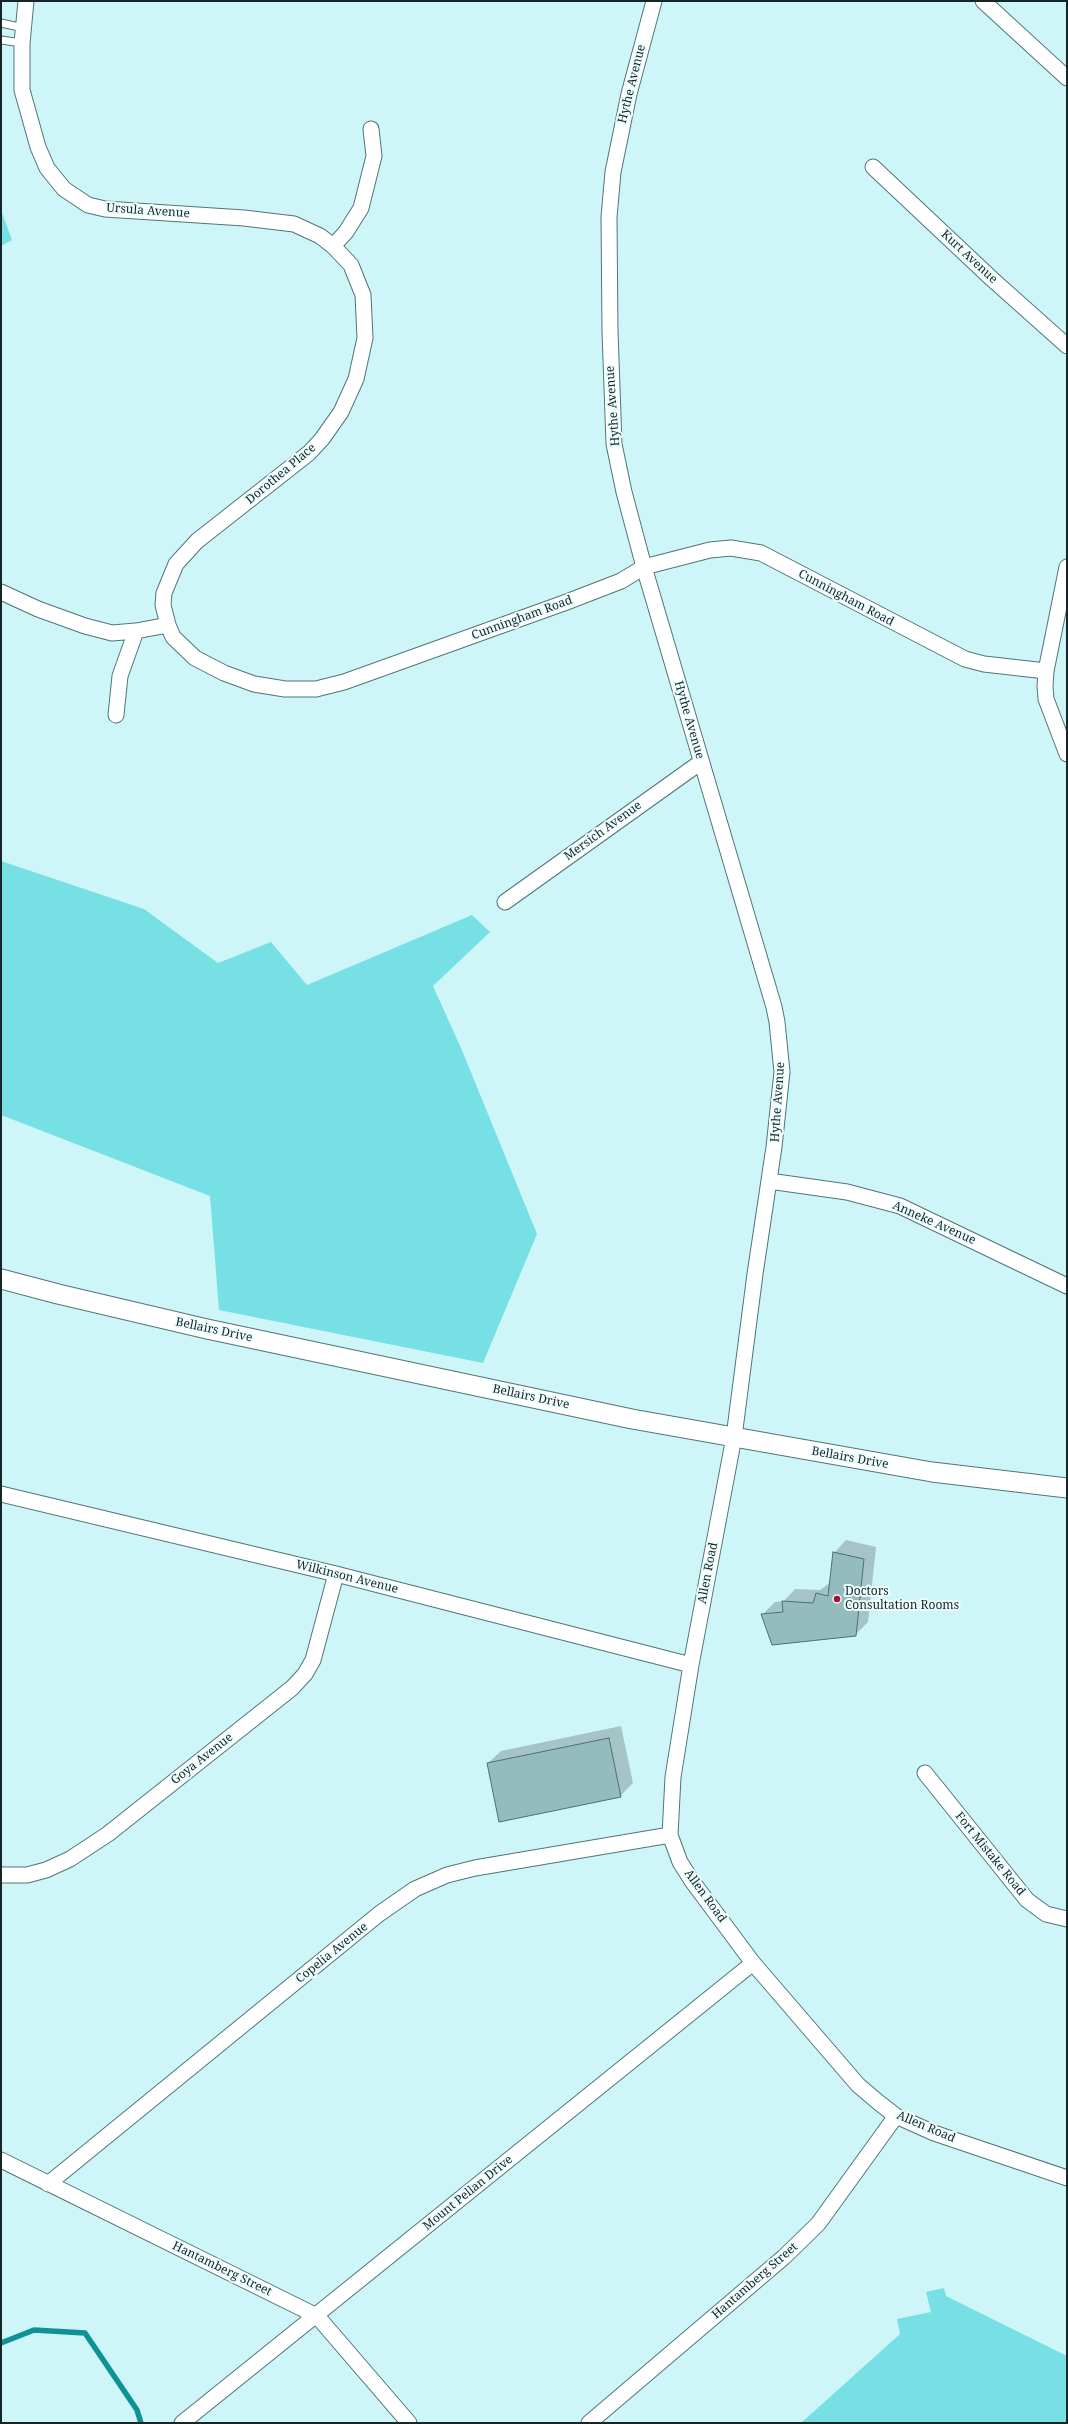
<!DOCTYPE html>
<style>
body{margin:0}
#map{position:relative;width:1068px;height:2424px;overflow:hidden;background:#cef6f8;font-family:"Noto Serif",serif}
canvas{display:block}
.frame{position:absolute;inset:0;border:2px solid #162526;pointer-events:none}
</style>
<div id="map">
<canvas width="1068" height="2424"></canvas>
<div class="frame"></div>
</div>
<script>
const context = document.querySelector('canvas').getContext('2d');
context.lineJoin = 'round';
function fill(path, color) {
  context.fillStyle = color;
  context.fill(path, 'evenodd');
}
function shape(rows) {
  const path = new Path2D();
  for (const r of rows) {
    path.moveTo(r[0], r[1]);
    for (let i = 2; i < r.length; i += 2) path.lineTo(r[i], r[i + 1]);
  }
  return path;
}
function stroke(path, color, width, dash) {
  context.strokeStyle = color;
  context.lineWidth = width;
  context.lineCap = dash ? 'butt' : 'round';
  context.setLineDash(dash || []);
  context.stroke(path);
}
function label(font, color, halo, rows, align = 'center') {
  context.font = font + ' "Noto Serif",serif';
  context.lineWidth = 4;
  context.setLineDash([]);
  context.textBaseline = 'middle';
  context.strokeStyle = halo;
  context.fillStyle = color;
  for (const [text, x, y, turn = 0] of rows) {
    context.save();
    context.translate(x, y);
    context.rotate((+turn || 0) * Math.PI / 180);
    context.textAlign = isNaN(turn) ? turn : align;
    if (halo) context.strokeText(text, 0, 0);
    context.fillText(text, 0, 0);
    context.restore();
  }
}
const green = shape([
 [1,210,12,240,1,246],
 [1,861,144,909,218,963,271,942,307,985,472,915,490,932,433,986,461,1048,537,1234,483,1363,219,1310,210,1196,1,1115],
 [944,2288,946,2296,1067,2356,1067,2423,801,2423,900,2334,897,2319,931,2312,926,2292]
]);
const shadow = shape([
 [846,1540,876,1547,868,1622,855,1635,762,1615,775,1602,784,1601,795,1589,820,1590,831,1582,834,1553],
 [621,1726,633,1783,620,1796,488,1763,501,1751]
]);
const stream = shape([
 [1,2343,34,2330,85,2333,137,2410,141,2423]
]);
const building = shape([
 [833,1552,864,1559,856,1636,772,1645,761,1614,783,1612,782,1601,813,1603,816,1593,828,1596,833,1552],
 [609,1738,621,1797,499,1822,487,1763,609,1738]
]);
const service = shape([
 [1,23,24,28],
 [1,40,22,43]
]);
const minor = shape([
 [26,1,22,43,22,90,38,147,47,168,64,189,88,205,105,209,244,218,294,224,320,236,333,246],
 [654,1,629,94,613,172,609,217,610,331,614,444,624,492,644,567,774,1007,777,1022,782,1072,774,1147,755,1274,734,1437,691,1665,673,1777,670,1835,680,1862,692,1881,753,1963,858,2085,878,2102,896,2116,934,2133,1067,2178],
 [983,1,1067,78],
 [873,167,992,279,1067,346],
 [1067,567,1046,671,1045,686,1046,699,1067,754],
 [1,592,38,609,85,626,112,633,136,631,168,625,173,637,195,658,224,673,254,684,285,689,316,689,344,682,564,603,621,581,644,567,710,550,731,548,761,553,965,659,984,664,1046,671],
 [168,625,163,605,164,593,176,564,197,541,309,453,322,439,341,412,356,379,365,338,363,295,351,265,333,246,346,232,361,208,374,156,371,129],
 [116,715,120,676,136,631],
 [505,902,701,762],
 [769,1181,847,1192,900,1206,1067,1286],
 [1,1494,336,1574,691,1665],
 [925,1773,1027,1900,1046,1914,1067,1919],
 [1,1875,27,1875,46,1870,70,1859,108,1834,292,1688,305,1674,313,1660,336,1574],
 [1,2160,317,2316,409,2423],
 [48,2184,379,1914,415,1889,447,1875,475,1868,670,1835],
 [182,2423,753,1963],
 [589,2423,784,2257,818,2224,896,2116]
]);
const tertiary = shape([
 [1,1279,58,1294,207,1329,632,1419,932,1472,1067,1488]
]);
const markers = [
 [837,1599,4,"#a8102f"]
];
const streetNames = [
 ["Hythe Avenue",632,84,-76],
 ["Ursula Avenue",148,211,4],
 ["Kurt Avenue",969,257,43],
 ["Hythe Avenue",613,406,-94],
 ["Dorothea Place",281,474,-40],
 ["Cunningham Road",846,598,28],
 ["Cunningham Road",522,618,-20],
 ["Hythe Avenue",689,720,74],
 ["Mersich Avenue",603,831,-36],
 ["Hythe Avenue",778,1102,-86],
 ["Anneke Avenue",934,1223,24],
 ["Bellairs Drive",214,1330,12],
 ["Bellairs Drive",531,1397,12],
 ["Bellairs Drive",850,1458,10],
 ["Allen Road",708,1573,-79],
 ["Wilkinson Avenue",347,1577,14],
 ["Goya Avenue",202,1759,-38],
 ["Fort Mistake Road",990,1854,51],
 ["Allen Road",705,1896,54],
 ["Copelia Avenue",332,1953,-39],
 ["Allen Road",926,2127,23],
 ["Mount Pellan Drive",468,2193,-39],
 ["Hantamberg Street",222,2269,26],
 ["Hantamberg Street",755,2281,-41]
];
const poiNames = [
 ["Doctors",845,1592],
 ["Consultation Rooms",845,1606]
];
fill(green, '#77e0e4');
fill(shadow, '#0003');
stroke(stream, '#0e9296', 5.5);
fill(building, '#94bbbd');
stroke(building, '#4c7072', 1);
stroke(service, '#507577', 9);
stroke(minor, '#507577', 17);
stroke(tertiary, '#507577', 21);
stroke(service, '#fff', 7);
stroke(minor, '#fff', 15);
stroke(tertiary, '#fff', 19);
for (const [x, y, r, color] of markers) {
  const dot = new Path2D();
  dot.arc(x, y, r, 0, 2 * Math.PI);
  context.fillStyle = color;
  context.fill(dot);
  stroke(dot, '#eefeff', 1.5);
}
label('12px', '#162526', '#eefeff', streetNames);
label('12px', '#162526', '#eefeff', poiNames, 'left');
</script>
